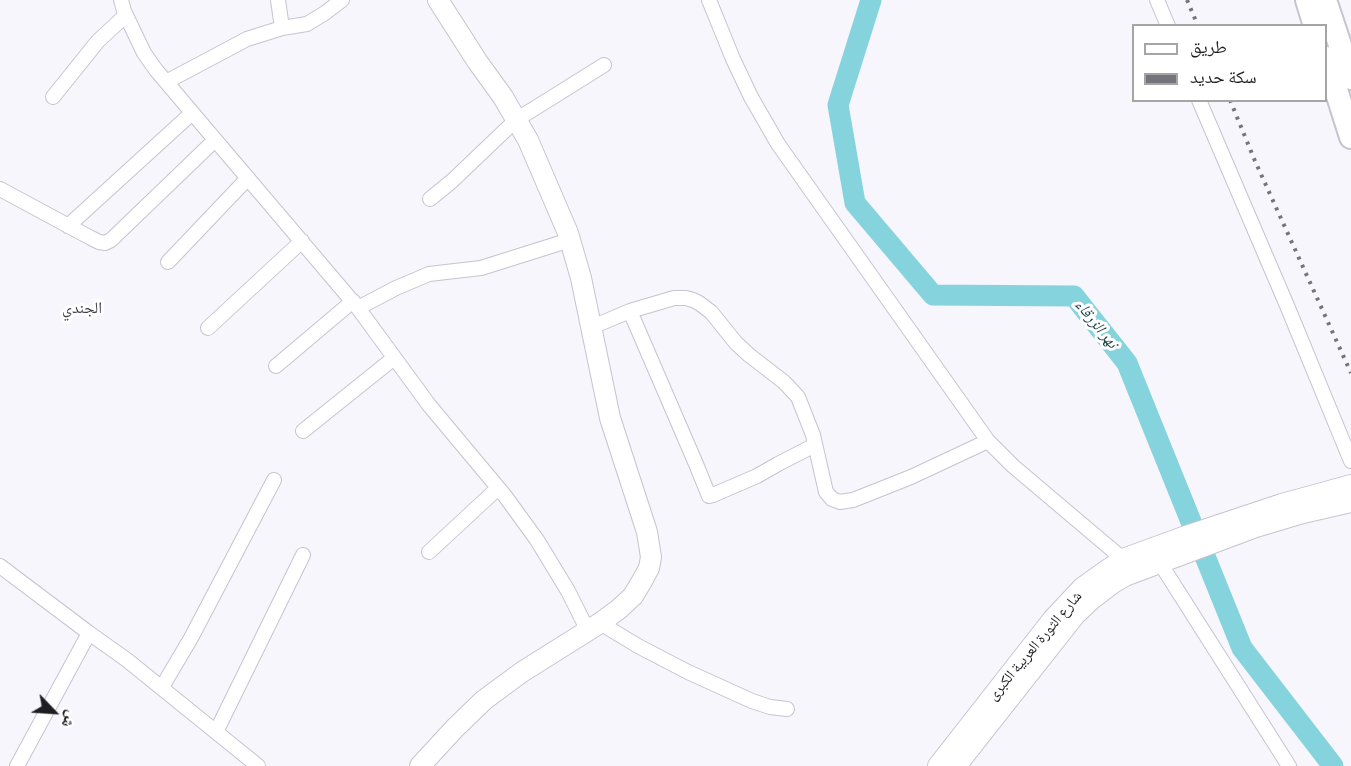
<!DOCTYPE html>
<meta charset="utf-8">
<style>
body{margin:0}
#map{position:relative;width:1351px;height:766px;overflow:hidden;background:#f7f6fd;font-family:Manrope,"Noto Naskh Arabic",sans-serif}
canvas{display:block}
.legend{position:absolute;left:1132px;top:24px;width:195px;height:78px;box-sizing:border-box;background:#fff;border:2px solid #a5a5a6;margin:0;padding:8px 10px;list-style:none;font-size:18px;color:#1e1d21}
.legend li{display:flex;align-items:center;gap:12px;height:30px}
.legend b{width:30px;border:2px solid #a5a5a6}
.north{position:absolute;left:24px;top:682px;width:60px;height:60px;-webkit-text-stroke:4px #fff;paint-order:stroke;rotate:115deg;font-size:16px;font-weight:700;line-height:24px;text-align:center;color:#1e1d21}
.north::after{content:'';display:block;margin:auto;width:21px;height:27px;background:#1e1d21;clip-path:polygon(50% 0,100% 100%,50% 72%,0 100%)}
</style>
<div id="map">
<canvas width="1351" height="766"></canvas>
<ul class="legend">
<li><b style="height:8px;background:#fff"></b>طريق</li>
<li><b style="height:8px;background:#75747a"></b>سكة حديد</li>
</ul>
<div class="north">ش</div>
</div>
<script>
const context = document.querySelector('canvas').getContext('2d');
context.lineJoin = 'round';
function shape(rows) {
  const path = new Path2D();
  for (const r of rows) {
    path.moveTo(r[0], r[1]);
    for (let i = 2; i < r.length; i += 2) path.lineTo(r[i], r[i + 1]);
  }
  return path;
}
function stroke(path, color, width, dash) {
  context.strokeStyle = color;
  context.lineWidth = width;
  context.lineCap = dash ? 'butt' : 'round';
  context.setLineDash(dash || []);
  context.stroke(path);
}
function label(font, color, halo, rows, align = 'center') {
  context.font = font + ' Manrope,"Noto Naskh Arabic",sans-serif';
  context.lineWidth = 6;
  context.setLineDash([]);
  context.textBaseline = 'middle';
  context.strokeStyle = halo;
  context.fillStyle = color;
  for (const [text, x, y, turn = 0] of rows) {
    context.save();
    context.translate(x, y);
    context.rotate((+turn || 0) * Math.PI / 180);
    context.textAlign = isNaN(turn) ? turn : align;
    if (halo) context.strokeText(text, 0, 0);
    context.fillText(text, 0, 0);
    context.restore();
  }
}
const river = shape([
 [871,0,838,105,855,203,933,295,1074,296,1127,363,1242,648,1333,766]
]);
const street = shape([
 [121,0,124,11,144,53,156,70,358,308,429,405,505,496,537,540,568,591,588,631],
 [278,0,282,28],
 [709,0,733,59,751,97,778,144,988,441],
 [1157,0,1168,26],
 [166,82,247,39,282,28,307,24,325,13,342,0],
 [53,97,98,41,126,15],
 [1199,100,1288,308,1351,461],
 [0,189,91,238,99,242,105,243,111,240,215,140],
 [430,199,452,181,516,120,604,65],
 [68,226,192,113],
 [168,262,248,178],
 [358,308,396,288,429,274,481,268,570,240],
 [630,311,696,464,709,496,713,495,757,476,778,464,815,445],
 [592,327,630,311,674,298,686,298,693,300,699,303,711,312,736,343,749,355,784,382,798,397,813,435,826,492,832,499,840,502,853,500,911,477,988,441,1013,466,1123,559],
 [208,328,302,241],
 [276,366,353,301],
 [303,431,394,358],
 [429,552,498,488],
 [1160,563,1289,766],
 [0,566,89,633,127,660,258,766],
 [600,623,638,646,688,672,752,701,770,707,787,709],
 [162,687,191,638,274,480],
 [216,732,303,555],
 [17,766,89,633]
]);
const secondary = shape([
 [420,766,455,728,484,700,522,672,600,623,619,609,633,596,642,581,649,568,651,557,647,532,610,418,581,278,568,233,528,140,503,97,477,61,438,0],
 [938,766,1053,619,1082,588,1103,573,1123,559,1186,536,1282,504,1351,485],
 [956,766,1075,615,1092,599,1113,583,1125,576,1256,527,1303,513,1351,502]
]);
const primary = shape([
 [1307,0,1315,26],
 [1325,0,1351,78],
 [1326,58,1351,137]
]);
const rail = shape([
 [1187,0,1198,26],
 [1230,100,1255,161,1351,373]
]);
const streetNames = [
 ["شارع الثورة العربية الكبرى",1035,646,-50]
];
const neighbourhoodNames = [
 ["الجندي",82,309]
];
const waterNames = [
 ["نهر الزرقاء",1096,324,51]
];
stroke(river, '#85d3dd', 21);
stroke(street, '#c5c4cf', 16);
stroke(secondary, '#c5c4cf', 22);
stroke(primary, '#c5c4cf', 26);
stroke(street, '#fff', 14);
stroke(secondary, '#fff', 20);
stroke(primary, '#fff', 22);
stroke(rail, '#75747a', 4, [3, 6]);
label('15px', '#1e1d21', '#fff', streetNames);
label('16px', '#3c3b44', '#fff', neighbourhoodNames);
label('italic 16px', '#1f4449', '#fff', waterNames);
</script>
